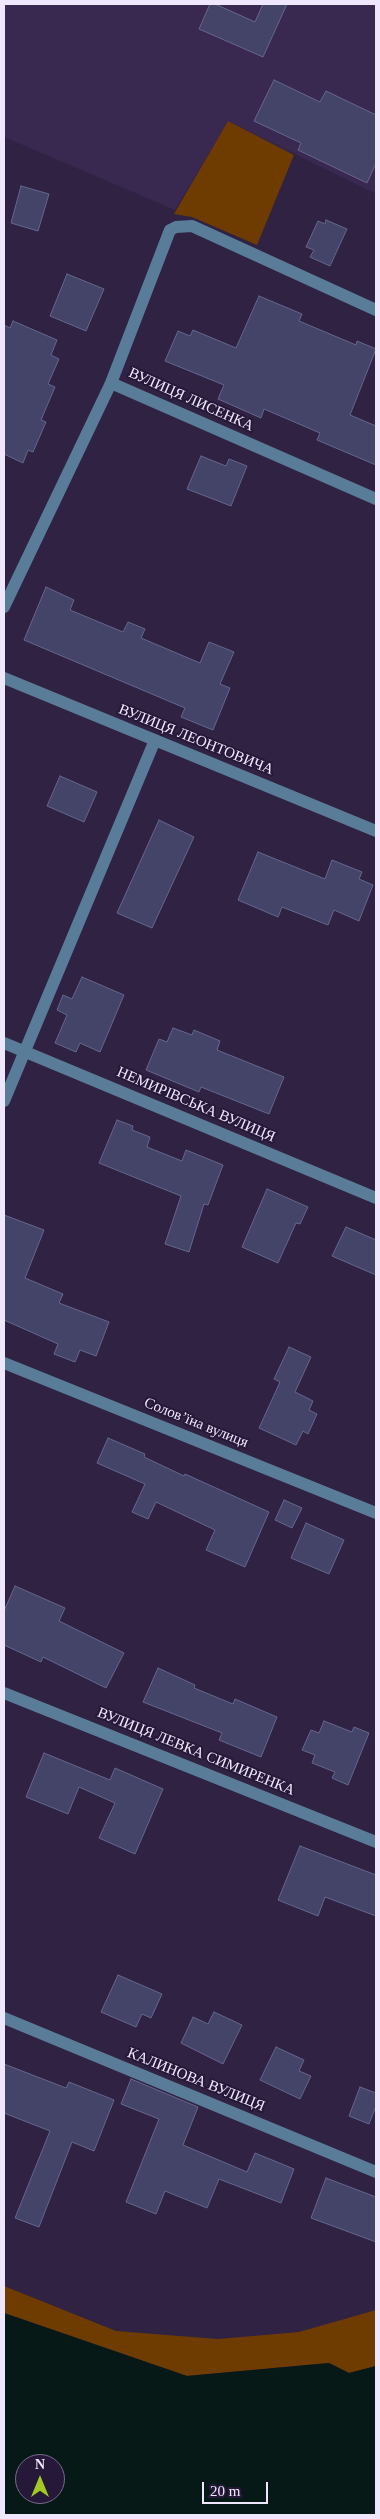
<!DOCTYPE html>
<meta charset="utf-8">
<style>
body{margin:0}
#map{position:relative;width:380px;height:2519px;overflow:hidden;background:#302243;font-family:Georgia,serif}
canvas{display:block}
.frame{position:absolute;inset:0;border:5px solid #efe7fd;pointer-events:none}
.north{position:absolute;left:15px;top:2454px;width:50px;height:50px;box-sizing:border-box;background:#261838;border:1px solid #766b87;border-radius:50%;rotate:0deg;font-size:14px;font-weight:700;line-height:20px;text-align:center;color:#efe7fd}
.north::after{content:'';display:block;margin:auto;width:18px;height:22px;background:#a4c824;clip-path:polygon(50% 0,100% 100%,50% 72%,0 100%)}
.scale{position:absolute;left:202px;top:2482px;width:66px;height:22px;box-sizing:border-box;border:2px solid #efe7fd;border-top:0;padding-left:6px;font-size:15px;line-height:18px;white-space:nowrap;color:#efe7fd;-webkit-text-stroke:4px #261838;paint-order:stroke}
</style>
<div id="map">
<canvas width="380" height="2519"></canvas>
<div class="frame"></div>
<div class="north">N</div>
<div class="scale">20 m</div>
</div>
<script>
const context = document.querySelector('canvas').getContext('2d');
context.lineJoin = 'round';
function fill(path, color) {
  context.fillStyle = color;
  context.fill(path, 'evenodd');
}
function shape(rows) {
  const path = new Path2D();
  for (const r of rows) {
    path.moveTo(r[0], r[1]);
    for (let i = 2; i < r.length; i += 2) path.lineTo(r[i], r[i + 1]);
  }
  return path;
}
function stroke(path, color, width, dash) {
  context.strokeStyle = color;
  context.lineWidth = width;
  context.lineCap = dash ? 'butt' : 'round';
  context.setLineDash(dash || []);
  context.stroke(path);
}
function label(font, color, halo, rows, align = 'center') {
  context.font = font + ' Georgia,serif';
  context.lineWidth = 4;
  context.setLineDash([]);
  context.textBaseline = 'middle';
  context.strokeStyle = halo;
  context.fillStyle = color;
  for (const [text, x, y, turn = 0] of rows) {
    context.save();
    context.translate(x, y);
    context.rotate((+turn || 0) * Math.PI / 180);
    context.textAlign = isNaN(turn) ? turn : align;
    if (halo) context.strokeText(text, 0, 0);
    context.fillText(text, 0, 0);
    context.restore();
  }
}
const built = shape([
 [4,4,376,4,376,194,228,121,175,210,4,137]
]);
const green = shape([
 [228,121,294,155,257,245,192,217,174,214],
 [4,2286,116,2331,218,2339,299,2332,376,2310,376,2366,349,2373,329,2363,187,2376,4,2313]
]);
const water = shape([
 [4,2313,187,2376,329,2363,349,2373,376,2366,376,2515,4,2515],
 [25,2464,55,2464,55,2494,25,2494]
]);
const building = shape([
 [210,4,215,4,255,22,263,4,287,4,263,57,199,29,210,4],
 [274,80,320,102,326,91,376,115,376,163,367,183,298,150,301,143,254,121,274,80],
 [21,186,49,194,38,231,11,223,21,186],
 [326,220,347,229,330,266,310,257,314,250,306,247,318,221,325,224,326,220],
 [67,274,104,289,86,331,50,316,67,274],
 [259,296,302,314,299,321,356,345,357,341,376,349,350,415,376,426,376,465,317,440,320,433,264,409,261,418,218,399,224,385,165,361,178,331,190,336,193,330,236,348,259,296],
 [13,321,57,340,51,355,59,359,48,384,55,387,41,420,46,422,33,452,28,450,23,463,4,454,4,325,10,328,13,321],
 [201,456,226,466,229,459,247,466,231,506,187,489,201,456],
 [46,587,74,600,70,610,123,632,128,622,145,629,141,638,200,663,209,642,234,652,220,684,230,688,213,730,181,717,185,708,24,640,46,587],
 [60,776,97,792,84,822,47,806,60,776],
 [159,820,194,837,152,928,117,913,159,820],
 [258,852,325,879,332,860,362,872,359,879,373,885,359,921,334,910,328,925,282,907,278,917,238,900,258,852],
 [82,977,124,995,100,1052,80,1043,76,1052,55,1043,67,1015,57,1010,63,995,72,999,82,977],
 [173,1028,192,1035,194,1030,220,1041,217,1050,284,1077,269,1114,201,1087,199,1092,146,1070,159,1039,167,1042,173,1028],
 [117,1120,133,1126,132,1130,150,1137,147,1147,182,1161,186,1150,223,1165,208,1205,204,1204,189,1252,165,1244,181,1196,99,1163,117,1120],
 [267,1189,308,1207,300,1224,296,1223,278,1263,242,1247,267,1189],
 [4,1215,44,1230,25,1278,63,1294,59,1303,109,1322,96,1356,80,1350,75,1362,54,1354,58,1344,4,1320,4,1215],
 [346,1227,376,1240,376,1275,332,1256,346,1227],
 [289,1347,311,1357,295,1392,313,1401,309,1410,317,1414,308,1434,303,1431,296,1445,259,1428,280,1382,274,1379,289,1347],
 [108,1438,145,1454,144,1457,184,1476,185,1474,269,1512,245,1567,206,1550,215,1530,156,1502,148,1519,132,1512,145,1484,97,1463,108,1438],
 [284,1500,302,1508,292,1528,275,1520,284,1500],
 [306,1523,344,1540,329,1574,291,1558,306,1523],
 [15,1586,65,1608,59,1621,124,1653,106,1688,43,1657,41,1662,4,1645,4,1611,15,1586],
 [158,1668,195,1685,194,1688,233,1704,235,1699,277,1717,261,1757,219,1740,222,1733,143,1702,158,1668],
 [324,1721,352,1732,354,1727,369,1733,348,1785,332,1778,335,1772,312,1763,315,1755,302,1750,311,1730,319,1733,324,1721],
 [44,1753,110,1780,115,1768,163,1789,135,1854,99,1838,115,1803,79,1787,68,1814,26,1797,44,1753],
 [300,1846,376,1875,376,1916,325,1897,318,1916,278,1900,300,1846],
 [118,1975,162,1994,151,2018,142,2014,136,2027,101,2012,118,1975],
 [214,2012,242,2025,223,2064,181,2043,193,2017,208,2024,214,2012],
 [276,2047,304,2060,299,2071,311,2076,300,2099,260,2080,276,2047],
 [4,2064,66,2088,69,2082,114,2100,94,2151,72,2142,39,2227,15,2218,50,2131,4,2113,4,2064],
 [131,2079,198,2107,183,2145,247,2172,255,2153,294,2169,281,2203,219,2179,207,2208,165,2191,156,2214,126,2202,159,2119,121,2104,131,2079],
 [360,2087,376,2093,376,2106,369,2124,349,2116,360,2087],
 [326,2178,376,2197,376,2242,311,2218,326,2178]
]);
const minor = shape([
 [111,383,170,230,176,227,192,226,376,310],
 [4,607,111,383,376,499],
 [4,678,376,831],
 [4,1043,376,1198],
 [4,1101,155,740],
 [4,1363,376,1513],
 [4,1693,376,1842],
 [4,2018,376,2172]
]);
const streetNames = [
 ["ВУЛИЦЯ ЛИСЕНКА",191,400,24],
 ["ВУЛИЦЯ ЛЕОНТОВИЧА",196,740,22],
 ["НЕМИРІВСЬКА ВУЛИЦЯ",196,1105,23],
 ["Соловʼїна вулиця",196,1423,22],
 ["ВУЛИЦЯ ЛЕВКА СИМИРЕНКА",196,1752,22],
 ["КАЛИНОВА ВУЛИЦЯ",196,2080,22]
];
fill(built, '#392850');
fill(green, '#6e3c00');
fill(water, '#061916');
fill(building, '#434468');
stroke(building, '#65678e', 1);
stroke(minor, '#597d98', 12);
label('15px', '#efe7fd', '#261838', streetNames);
</script>
